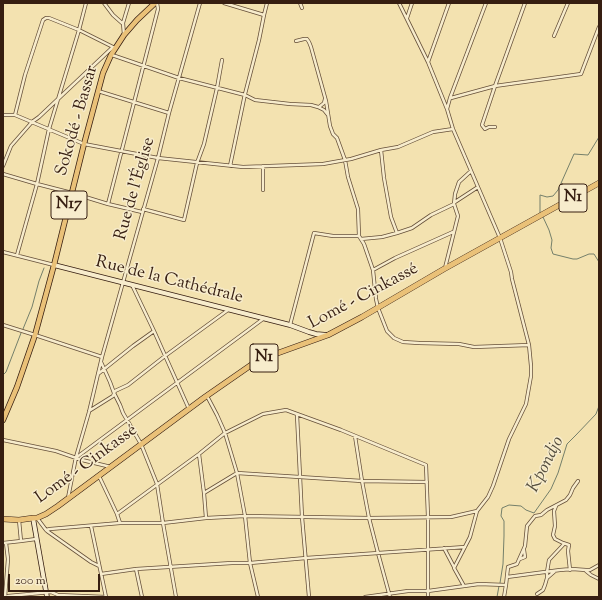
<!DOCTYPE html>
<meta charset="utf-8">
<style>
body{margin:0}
#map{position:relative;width:602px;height:600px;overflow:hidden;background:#f3e2b0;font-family:"Sorts Mill Goudy",serif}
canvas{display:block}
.frame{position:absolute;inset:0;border:4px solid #361e11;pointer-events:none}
.scale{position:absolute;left:8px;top:574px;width:92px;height:18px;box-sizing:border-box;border:2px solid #361e11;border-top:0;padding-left:5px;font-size:12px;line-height:14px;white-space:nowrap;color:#361e11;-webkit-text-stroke:3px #f7eccc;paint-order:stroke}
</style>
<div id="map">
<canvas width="602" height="600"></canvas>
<div class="frame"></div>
<div class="scale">200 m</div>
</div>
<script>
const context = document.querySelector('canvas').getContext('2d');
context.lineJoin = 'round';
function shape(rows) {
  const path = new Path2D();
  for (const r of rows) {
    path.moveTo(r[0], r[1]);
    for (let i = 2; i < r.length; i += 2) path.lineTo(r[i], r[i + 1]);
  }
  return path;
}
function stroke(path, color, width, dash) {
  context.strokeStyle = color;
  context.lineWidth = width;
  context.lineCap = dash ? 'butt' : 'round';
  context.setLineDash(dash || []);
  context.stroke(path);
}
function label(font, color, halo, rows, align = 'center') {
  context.font = font + ' "Sorts Mill Goudy",serif';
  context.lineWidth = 3;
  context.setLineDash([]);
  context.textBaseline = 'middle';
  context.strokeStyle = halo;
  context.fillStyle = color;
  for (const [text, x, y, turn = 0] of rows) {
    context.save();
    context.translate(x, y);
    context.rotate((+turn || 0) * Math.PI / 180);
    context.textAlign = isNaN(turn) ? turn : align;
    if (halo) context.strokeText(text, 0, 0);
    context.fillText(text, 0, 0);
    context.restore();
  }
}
const stream = shape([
 [540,213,540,195,547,197,553,196,558,190,574,154,588,155,599,137],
 [543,217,549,230,552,240,551,248,553,254,573,259,577,259,589,254,594,254,599,262],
 [23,329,32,307,39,281,44,268],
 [3,375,6,372,21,333],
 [500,583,503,564,504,536,504,521,501,516,502,508,509,505,521,506,526,510,534,513,551,489,558,473,567,444,576,435,596,414,599,406],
 [497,597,499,586]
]);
const street = shape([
 [104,3,113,15,122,23],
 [224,3,264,15],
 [300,3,302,8],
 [399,3,428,62,447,109,453,129,500,238,511,272,512,279,529,345,531,366,531,376,526,404,509,439,493,486,488,497,477,511,470,537,454,568,464,586],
 [525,3,495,86,581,74,599,27],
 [407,18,412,3],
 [124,35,123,23,129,3],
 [554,36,568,3],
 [296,41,304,39,307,39,309,42,311,47,326,101,330,126,333,134,337,138,345,160,348,177,358,209,359,236,364,244,373,270,376,299,378,308,387,331,394,338,403,342,419,343,459,344,474,347,529,345],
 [112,55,179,78,245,95,255,100,290,104,311,105,318,107,324,110,328,115],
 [428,62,449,3],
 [98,91,169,113],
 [451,98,495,86,482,125,485,129,489,127,495,127],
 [319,107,324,103,325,99],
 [447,109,450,98,486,3],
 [3,115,15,115,84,144,158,158,243,167,323,164,351,159,381,150,398,147,433,132,453,129],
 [15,115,25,75,43,20,46,18,49,18,79,30,115,48],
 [3,166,11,146,32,122,39,117,113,47],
 [230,166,245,94,259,40,264,15,267,3],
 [3,174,37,184,72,193,108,204,142,212],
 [263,190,263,166],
 [455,202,478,187],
 [108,204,158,9,157,3],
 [143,209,184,220,197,163,204,144,217,88,222,60],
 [397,233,412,228,431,215,454,204],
 [361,239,382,237,397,233,391,217,384,178,381,150],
 [3,252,54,265],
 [17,255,37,184,49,129,79,30,86,3],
 [445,268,458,216,454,204,455,194,459,182,471,171],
 [373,270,395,258,453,232],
 [132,285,154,331,189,409],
 [3,325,35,335,102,357],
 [290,325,314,233,333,236,359,236],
 [101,362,110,382,114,393,120,405,123,413,141,444,157,484,163,523,176,597],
 [98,374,133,346,154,331],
 [207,396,217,415,225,433,237,473,245,516,250,563,258,597],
 [89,411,113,396,115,391,128,385,165,356,228,310],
 [297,415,302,517,309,597],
 [355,436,362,481,369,518,378,553,390,597],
 [3,440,56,451,82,460,111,467],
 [199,454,204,493,206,518],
 [77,457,263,319],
 [99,476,117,514,120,523],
 [204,493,237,473,362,481,427,482],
 [68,498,76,457,89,412,102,357,158,158,169,113,200,3],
 [556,506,554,511,555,526,553,535,555,539,563,543,569,545,568,551,570,570],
 [117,514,199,454,225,433,263,414,286,410,341,430,426,465,428,517,428,597],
 [37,518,46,530,50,529,120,523,163,523,206,518,245,516,369,518,451,517,477,511],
 [19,520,21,541],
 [91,526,106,597],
 [47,531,91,562,99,566],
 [3,543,21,541,36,539],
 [444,548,454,567],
 [520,559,525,557,524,550],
 [136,569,142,597],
 [586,571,591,575,599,579],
 [101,574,136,569,232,563,250,563,306,558,465,547],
 [507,577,560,570,572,569,586,570,590,570,599,565],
 [547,578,547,572,549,560,564,544],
 [537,594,543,590,545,585,547,578,555,571],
 [5,597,8,559,6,543],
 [6,597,8,596,51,592,58,595,106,597],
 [365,597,408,591,428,591,479,584,506,585,508,567,517,564,525,546,527,526,535,516,541,515,547,510,566,500,570,495,573,488,578,481],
 [504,597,506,585]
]);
const secondary = shape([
 [54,265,290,325,309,332,316,334,327,335],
 [33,518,47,597]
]);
const primary = shape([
 [3,420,17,387,35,335,54,265,84,144,103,73,111,55,124,35,137,20,155,3]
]);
const highway = shape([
 [3,519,19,520,33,518,37,518,46,514,58,506,205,397,254,363,267,357,328,335,362,317,444,269,599,183]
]);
const shields = [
 [573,198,28],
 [69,205,36],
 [264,358,28]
];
const shieldNames = [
 ["N1",573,198],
 ["N17",69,205],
 ["N1",264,358]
];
const streetNames = [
 ["Sokodé - Bassar",78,121,-74],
 ["Rue de l'Église",136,189,-74],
 ["Rue de la Cathédrale",169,281,14],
 ["Lomé - Cinkassé",364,297,-28],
 ["Lomé - Cinkassé",87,465,-36]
];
const waterNames = [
 ["Kpondjo",547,465,-63]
];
stroke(stream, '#747f6a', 1);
stroke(street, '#654f39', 4);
stroke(secondary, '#361e11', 5.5);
stroke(primary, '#361e11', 6);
stroke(highway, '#361e11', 6);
stroke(street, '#f7eccc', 2.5);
stroke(secondary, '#f7eccc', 4);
stroke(primary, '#eac178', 4.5);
stroke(highway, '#eac178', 5);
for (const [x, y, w] of shields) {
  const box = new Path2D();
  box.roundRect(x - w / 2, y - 14, w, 28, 3);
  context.fillStyle = '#f7eccc';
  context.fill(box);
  stroke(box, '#361e11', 1);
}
label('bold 16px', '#361e11', null, shieldNames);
label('17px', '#361e11', '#f7eccc', streetNames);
label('italic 18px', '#554e3e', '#f7eccc', waterNames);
</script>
